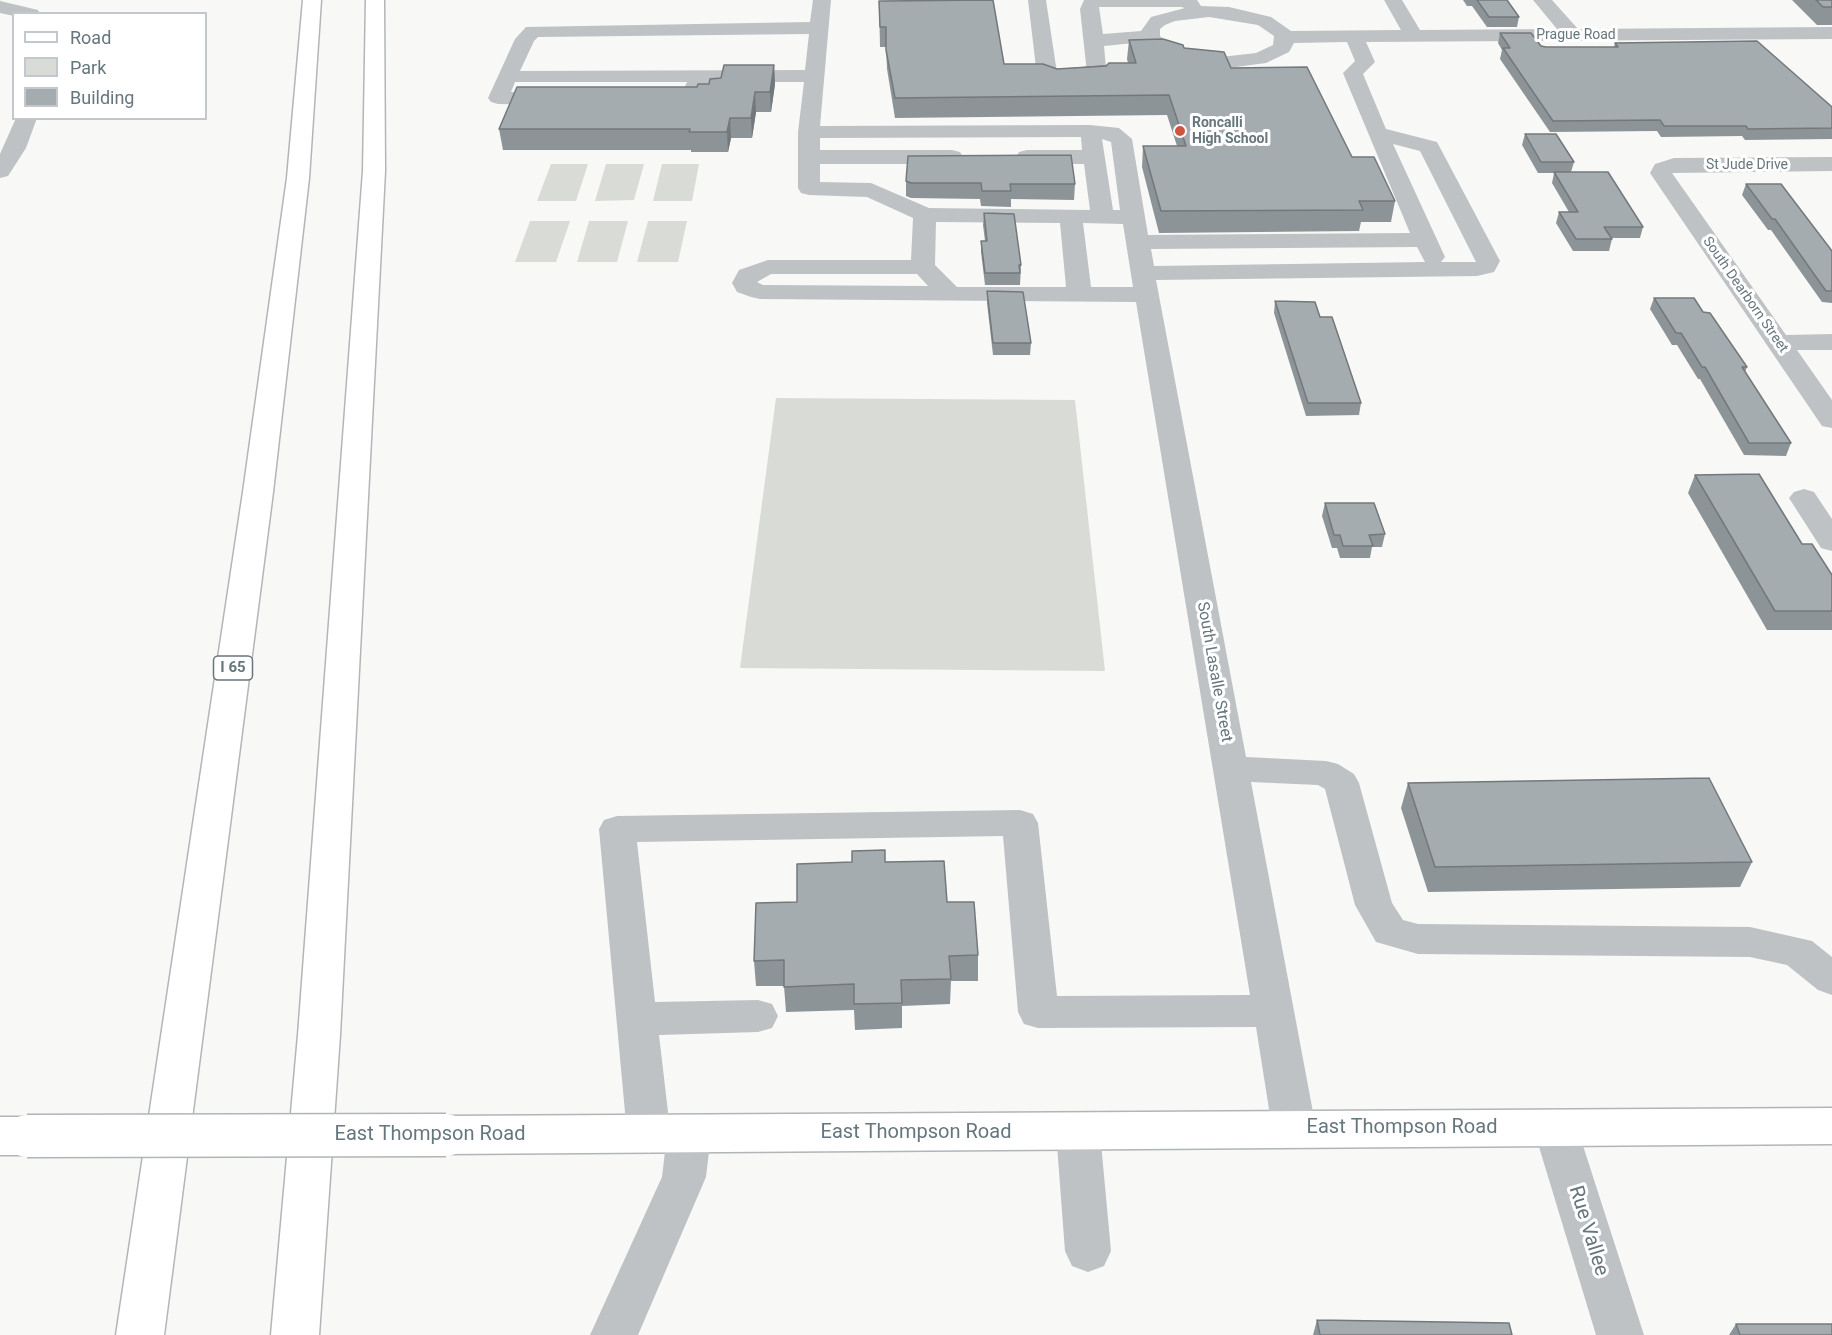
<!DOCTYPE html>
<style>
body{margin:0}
#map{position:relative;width:1832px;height:1335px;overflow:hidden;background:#f8f8f6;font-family:Roboto,sans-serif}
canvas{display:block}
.legend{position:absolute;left:12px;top:12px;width:195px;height:108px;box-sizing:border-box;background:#fff;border:2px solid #c2c8cb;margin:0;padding:8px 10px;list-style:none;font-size:18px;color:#66767d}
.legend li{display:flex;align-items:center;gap:12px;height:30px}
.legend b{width:30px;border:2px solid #c2c8cb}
</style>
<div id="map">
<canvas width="1832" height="1335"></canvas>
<ul class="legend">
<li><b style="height:8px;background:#fff"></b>Road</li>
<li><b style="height:16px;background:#d9dcd6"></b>Park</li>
<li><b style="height:16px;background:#a4acb0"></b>Building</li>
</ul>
</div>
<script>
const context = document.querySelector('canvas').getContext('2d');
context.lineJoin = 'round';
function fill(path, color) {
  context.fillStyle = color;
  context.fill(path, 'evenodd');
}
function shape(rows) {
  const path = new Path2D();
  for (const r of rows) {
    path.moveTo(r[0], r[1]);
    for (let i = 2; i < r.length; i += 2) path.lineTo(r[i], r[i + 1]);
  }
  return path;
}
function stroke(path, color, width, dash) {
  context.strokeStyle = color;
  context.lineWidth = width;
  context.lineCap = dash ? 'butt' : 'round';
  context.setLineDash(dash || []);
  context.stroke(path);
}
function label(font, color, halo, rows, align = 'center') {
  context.font = font + ' Roboto,sans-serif';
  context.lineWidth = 6;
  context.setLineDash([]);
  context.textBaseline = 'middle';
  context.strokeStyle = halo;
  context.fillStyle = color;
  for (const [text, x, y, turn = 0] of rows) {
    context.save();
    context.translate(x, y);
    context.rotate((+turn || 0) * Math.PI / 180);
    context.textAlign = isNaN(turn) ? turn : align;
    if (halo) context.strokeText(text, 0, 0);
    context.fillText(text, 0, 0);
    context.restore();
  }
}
const green = shape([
 [551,164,588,164,576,201,537,201],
 [606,164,644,164,634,200,595,201],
 [662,164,699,164,692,201,653,201],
 [530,221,570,221,556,262,515,262],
 [589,221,628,221,617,262,577,262],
 [648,221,687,221,678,262,637,262],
 [776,398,1075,400,1105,671,740,668]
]);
const minor = shape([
 [813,0,831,0,820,126,1090,125,1119,128,1132,139,1148,235,1410,233,1343,73,1355,61,1347,42,1294,43,1289,52,1266,63,1221,69,1174,61,1158,55,1144,42,1104,46,1107,79,1104,83,1056,87,1040,80,1037,76,1028,0,1046,0,1057,73,1060,75,1087,73,1080,9,1084,0,1197,0,1201,6,1229,7,1271,17,1291,31,1401,30,1384,0,1402,0,1420,30,1557,29,1533,0,1552,0,1578,29,1832,27,1832,39,1366,42,1375,62,1363,74,1386,129,1437,142,1500,261,1494,272,1477,276,1156,280,1246,757,1326,761,1338,764,1354,774,1359,783,1392,903,1403,920,1418,924,1750,927,1812,941,1832,957,1832,995,1818,990,1787,965,1750,957,1418,954,1376,942,1355,905,1325,789,1318,785,1251,782,1316,1128,1309,1141,1294,1146,1279,1141,1272,1128,1256,1027,1038,1028,1024,1024,1018,1012,1003,836,637,842,655,1002,758,1000,772,1004,778,1016,772,1028,758,1032,659,1035,670,1129,674,1121,689,1115,704,1121,711,1134,706,1177,638,1335,590,1335,662,1177,666,1143,664,1147,649,1153,634,1147,627,1134,599,829,604,820,617,816,1020,810,1033,814,1038,823,1057,996,1250,995,1136,302,760,299,751,297,737,292,732,283,739,270,768,260,911,260,913,218,867,197,809,195,801,193,798,188,798,132,804,82,711,82,707,84,700,96,683,104,655,104,648,102,645,98,648,94,655,92,679,92,684,89,687,82,515,82,511,92,555,93,562,95,565,99,562,103,555,105,498,104,491,102,488,98,515,39,526,27,810,22,813,0],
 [1099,7,1181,7,1185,8,1151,17,1141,31,1103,34,1099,7],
 [1209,17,1258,25,1274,36,1273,45,1256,53,1221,57,1185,52,1172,47,1160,36,1160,29,1165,25,1175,21,1209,17],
 [809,34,805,70,520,71,534,41,538,37,809,34],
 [1081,137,1082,150,1027,150,1019,152,1016,157,1019,162,1027,164,1084,164,1090,210,929,208,871,183,820,182,820,164,952,164,960,162,963,157,960,152,952,150,820,150,820,138,1081,137],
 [1102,139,1111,142,1120,210,1113,210,1102,139],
 [1393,144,1420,151,1476,262,1441,262,1445,257,1393,144],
 [936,222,1060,223,1066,287,957,287,935,265,936,222],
 [1083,223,1123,224,1133,287,1091,287,1083,223],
 [1417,247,1425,262,1154,266,1151,249,1417,247],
 [771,274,917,274,928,286,763,285,757,282,771,274],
 [0,1,38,10,40,14,14,14,14,16,0,13,0,1],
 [16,118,37,118,26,148,8,176,0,178,0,154,16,118],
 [1832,157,1832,171,1672,173,1786,335,1832,334,1832,350,1797,350,1832,400,1832,428,1822,426,1650,173,1655,164,1674,158,1832,157],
 [1804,489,1814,492,1832,519,1832,551,1821,548,1789,498,1794,492,1804,489],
 [1555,1109,1570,1114,1577,1127,1644,1335,1596,1335,1533,1127,1540,1114,1555,1109],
 [1078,1114,1093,1119,1100,1132,1111,1251,1104,1266,1088,1272,1072,1266,1065,1251,1056,1132,1063,1119,1078,1114]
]);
const major = shape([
 [1832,1108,1832,1144,446,1154,431,1148,424,1135,431,1122,446,1116,1832,1108],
 [0,1117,27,1117,42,1123,49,1136,42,1149,27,1155,0,1155,0,1117]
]);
const highway = shape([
 [303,0,321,0,309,178,273,492,164,1335,116,1335,243,492,287,178,303,0],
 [366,0,384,0,385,171,340,1035,319,1335,271,1335,298,1035,363,171,366,0]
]);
const majorBridge = shape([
 [27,1136,446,1135]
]);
const wall = shape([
 [1463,0,1507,0,1519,17,1517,27,1487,27,1472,6,1467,6],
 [1792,0,1832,0,1832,25,1817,25],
 [879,1,1004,64,1057,69,1128,63,1127,59,1129,40,1184,48,1231,68,1352,157,1395,201,1391,222,1361,222,1359,231,1159,233,1142,167,1143,146,1177,146,1167,115,895,118,887,69,886,47,880,47],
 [1500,33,1546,47,1614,47,1615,43,1832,107,1832,139,1745,140,1742,136,1661,137,1657,131,1550,132,1500,59,1502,50,1498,43],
 [774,65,775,84,771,112,756,112,752,138,731,138,728,152,691,152,691,150,503,150,499,129,697,87,709,84,721,78],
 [1525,134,1574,162,1571,172,1643,227,1640,238,1611,238,1612,239,1609,251,1573,251,1556,223,1559,212,1569,212,1552,183,1554,173,1538,173,1522,145],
 [906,181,1075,184,1074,200,1011,199,1011,207,981,206,980,199,911,198,906,196],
 [1746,184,1832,251,1832,303,1822,302,1771,230,1768,230,1742,195],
 [984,213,1021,265,1020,285,985,285,981,252,981,241,985,241,983,225],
 [987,291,1031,343,1030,355,993,355,987,303],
 [1654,298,1703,312,1747,367,1745,372,1791,443,1786,456,1744,455,1700,379,1698,379,1677,345,1672,345,1650,309],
 [1275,301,1320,317,1361,403,1359,415,1306,416,1274,313],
 [1695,475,1802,544,1832,575,1832,630,1767,630,1688,493],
 [1325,503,1385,534,1382,547,1372,547,1370,558,1340,558,1337,548,1332,548,1322,516],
 [1408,783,1752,862,1740,887,1428,892,1401,808],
 [885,862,947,902,978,955,978,981,951,981,950,1004,902,1006,902,1028,855,1030,854,1010,786,1012,784,986,756,986,754,961,797,902],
 [1317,1320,1512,1335,1313,1335],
 [1736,1324,1832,1335,1729,1335]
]);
const shadedWall = shape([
 [774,65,775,84,771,112,770,92],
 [755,92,756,112,752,138,751,118],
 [730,118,731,138,728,152,727,132]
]);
const building = shape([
 [993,0,1004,64,1043,64,1057,69,1106,66,1109,63,1136,63,1129,40,1163,39,1183,45,1184,48,1224,52,1231,68,1307,67,1352,157,1374,157,1395,201,1359,201,1363,210,1161,211,1143,146,1186,146,1169,95,895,98,886,50,886,27,880,27,879,1,993,0],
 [1477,0,1507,0,1519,17,1489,17,1477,0],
 [1816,0,1832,0,1832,7,1823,7,1816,0],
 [1500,33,1531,33,1541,46,1546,47,1618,47,1615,43,1757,41,1832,107,1832,128,1748,129,1746,126,1664,126,1660,120,1553,121,1503,48,1510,48,1500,33],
 [724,65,774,65,770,92,755,92,751,118,730,118,727,132,689,132,690,129,499,129,517,87,697,87,698,84,709,84,710,79,721,78,724,65],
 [1525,134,1556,134,1574,162,1541,162,1525,134],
 [1071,155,1075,184,1010,184,1011,191,982,191,981,183,911,183,906,181,908,156,1071,155],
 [1554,172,1608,172,1643,227,1604,227,1612,239,1576,239,1559,212,1578,212,1554,172],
 [1746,184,1781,184,1832,251,1832,291,1826,291,1775,219,1772,219,1746,184],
 [984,213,1014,214,1021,265,1019,265,1020,273,985,273,981,241,987,241,984,213],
 [987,291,1023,292,1031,343,993,343,987,291],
 [1654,298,1694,298,1703,312,1710,313,1747,367,1742,367,1791,443,1749,443,1705,367,1702,367,1681,333,1676,333,1654,298],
 [1275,301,1315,302,1320,317,1332,317,1361,403,1308,403,1275,301],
 [1759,474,1802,544,1812,544,1832,575,1832,611,1775,611,1695,475,1759,474],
 [1325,503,1374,503,1385,534,1369,535,1373,546,1343,546,1340,535,1334,535,1325,503],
 [1709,778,1752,862,1435,867,1408,783,1709,778],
 [885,850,885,862,944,861,947,902,974,902,978,955,949,956,951,979,901,980,902,1003,854,1004,854,984,784,987,784,960,754,961,756,903,797,902,797,864,852,862,852,851,885,850],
 [1317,1320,1509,1323,1512,1335,1320,1335,1317,1320],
 [1736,1324,1832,1324,1832,1335,1740,1335,1736,1324]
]);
const markers = [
 [1180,131,6,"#ce5440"]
];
const farStreetnames = [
 ["Prague Road",1576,35],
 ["St Jude Drive",1747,165],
 ["South Dearborn Street",1745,295,55]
];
const farPoinames = [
 ["Roncalli",1192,123],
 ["High School",1192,139]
];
const shields = [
 [233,668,39]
];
const shieldNames = [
 ["I 65",233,668]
];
const streetNames = [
 ["South Lasalle Street",1214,672,80]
];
const nearStreetnames = [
 ["East Thompson Road",1402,1128],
 ["East Thompson Road",916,1133],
 ["East Thompson Road",430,1135],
 ["Rue Vallee",1588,1231,73]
];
fill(green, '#d9dcd6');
stroke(major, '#b0b5b8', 3);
stroke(highway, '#b2b6b8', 3);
fill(minor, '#bec2c5');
fill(major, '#fff');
fill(highway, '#fff');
stroke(majorBridge, '#b0b5b8', 45, []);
stroke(majorBridge, '#fff', 42);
fill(wall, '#8d9497');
fill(shadedWall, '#73787b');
fill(building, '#a4acb0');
stroke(building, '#73787b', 1.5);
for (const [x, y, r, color] of markers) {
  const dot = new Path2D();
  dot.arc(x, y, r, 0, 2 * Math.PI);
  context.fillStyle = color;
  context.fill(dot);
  stroke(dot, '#fff', 2);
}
label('14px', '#66767d', '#fff', farStreetnames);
label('bold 14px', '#66767d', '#fff', farPoinames, 'left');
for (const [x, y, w] of shields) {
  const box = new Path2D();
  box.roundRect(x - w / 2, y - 12, w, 24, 4.5);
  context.fillStyle = '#fff';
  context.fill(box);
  stroke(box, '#66767d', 1.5);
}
label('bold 15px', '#66767d', null, shieldNames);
label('16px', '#66767d', '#fff', streetNames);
label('20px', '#66767d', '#fff', nearStreetnames);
</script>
